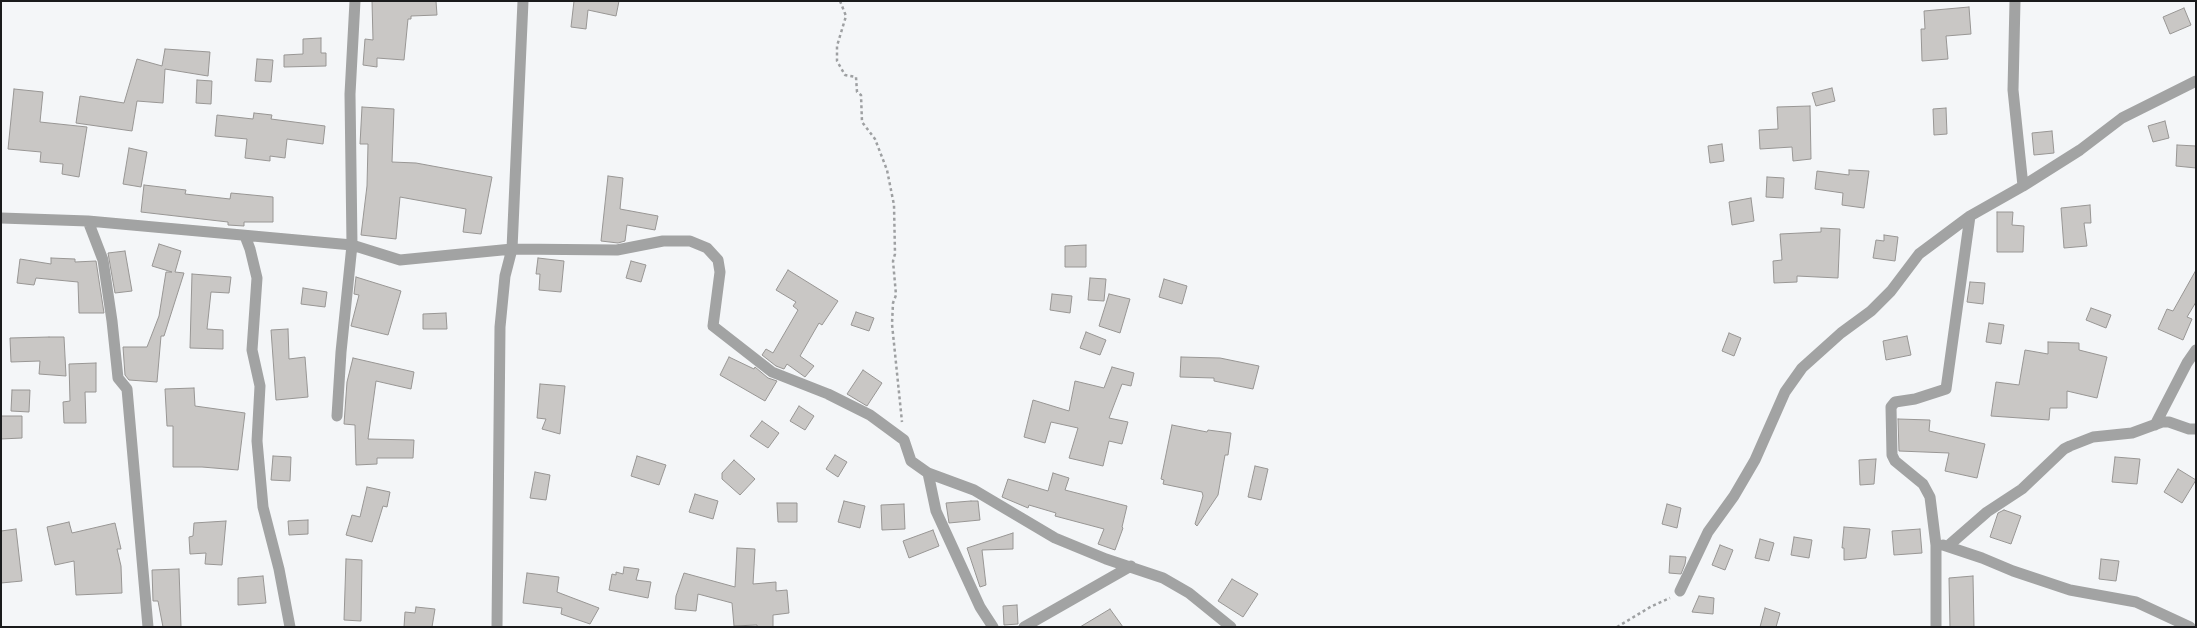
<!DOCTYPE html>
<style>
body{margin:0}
#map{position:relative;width:2197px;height:628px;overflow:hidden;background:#f4f6f8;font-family:Cabin,sans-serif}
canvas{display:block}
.frame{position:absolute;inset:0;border:2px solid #1a1b1c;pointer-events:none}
</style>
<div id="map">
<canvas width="2197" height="628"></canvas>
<div class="frame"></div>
</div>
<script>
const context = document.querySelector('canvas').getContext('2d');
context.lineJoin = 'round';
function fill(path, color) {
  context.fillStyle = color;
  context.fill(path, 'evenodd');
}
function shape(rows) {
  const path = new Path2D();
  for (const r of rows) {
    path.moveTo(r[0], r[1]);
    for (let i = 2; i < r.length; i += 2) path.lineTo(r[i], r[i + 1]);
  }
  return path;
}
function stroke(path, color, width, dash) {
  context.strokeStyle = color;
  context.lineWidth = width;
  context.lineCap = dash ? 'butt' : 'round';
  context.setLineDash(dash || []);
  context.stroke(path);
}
const building = shape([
 [372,1,436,1,437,15,411,16,411,19,408,19,404,60,377,58,377,67,363,65,365,39,373,40,372,1],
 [574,1,619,1,616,16,588,10,586,29,571,27,574,1],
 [1969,7,1971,34,1946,36,1948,59,1922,61,1921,29,1925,29,1924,11,1969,7],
 [2184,8,2191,25,2170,34,2163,17,2184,8],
 [321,38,321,53,326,53,326,66,284,67,284,55,303,54,303,39,321,38],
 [165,49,210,52,208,76,165,69,163,103,137,101,132,131,76,123,80,96,124,103,137,59,162,66,165,49],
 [257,59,273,60,271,82,255,81,257,59],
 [197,80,212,81,211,104,196,103,197,80],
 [1832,88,1835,101,1816,106,1812,93,1832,88],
 [14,89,43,92,40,122,87,127,79,177,62,174,63,164,40,162,41,152,8,149,14,89],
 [1810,106,1811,159,1793,161,1792,147,1760,149,1759,130,1778,129,1777,107,1810,106],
 [362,107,394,109,392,162,416,163,492,177,481,234,463,232,466,209,400,197,396,239,361,235,367,186,368,144,360,144,362,107],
 [1946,108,1947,134,1934,135,1933,109,1946,108],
 [254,113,272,115,271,119,325,126,323,144,287,139,285,158,270,156,270,161,245,158,247,139,215,136,217,115,253,119,254,113],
 [2165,121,2169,138,2153,142,2148,126,2165,121],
 [2052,131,2054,153,2034,155,2032,133,2052,131],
 [1722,144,1724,161,1710,163,1708,146,1722,144],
 [2177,145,2196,146,2196,168,2176,166,2177,145],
 [129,148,147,152,141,187,123,184,129,148],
 [1849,170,1869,171,1864,208,1842,205,1843,193,1815,189,1817,171,1849,175,1849,170],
 [608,176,623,178,620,209,658,216,655,230,627,225,625,241,618,243,601,241,608,176],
 [1767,177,1784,178,1783,198,1766,197,1767,177],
 [144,185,186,190,185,194,230,199,231,193,273,197,273,222,244,222,244,226,228,225,228,222,141,212,144,185],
 [1751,198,1754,221,1732,225,1729,202,1751,198],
 [2090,205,2091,223,2084,223,2087,246,2064,248,2061,208,2090,205],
 [1997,212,2013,212,2012,225,2024,226,2023,252,1997,252,1997,212],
 [1821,228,1840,229,1838,278,1797,276,1797,282,1774,283,1773,261,1782,260,1780,234,1821,232,1821,228],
 [1884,235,1898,237,1895,261,1873,258,1876,240,1884,241,1884,235],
 [159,244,181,251,175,272,184,273,164,336,161,336,157,382,129,380,125,375,123,347,147,347,159,316,166,272,172,272,152,266,159,244],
 [1086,245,1086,267,1065,267,1065,246,1086,245],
 [125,251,132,291,115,293,108,253,125,251],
 [51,258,75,259,75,262,96,261,104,313,79,313,78,282,36,278,34,285,17,283,20,259,51,264,51,258],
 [538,258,564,261,561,292,539,290,540,274,536,274,538,258],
 [631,261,646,265,641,282,626,278,631,261],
 [788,270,838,301,822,325,819,323,800,356,814,366,805,377,787,364,784,369,776,366,762,355,766,349,773,353,798,310,793,306,796,302,776,290,788,270],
 [2196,270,2196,302,2187,317,2192,319,2183,340,2158,329,2167,309,2173,311,2196,270],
 [192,274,231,277,229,293,211,292,207,329,223,330,223,349,190,348,192,274],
 [356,277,401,291,388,335,351,326,359,295,354,294,356,277],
 [1090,278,1106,279,1104,301,1088,300,1090,278],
 [1164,279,1187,286,1182,304,1159,297,1164,279],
 [1970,282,1985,283,1983,304,1967,302,1970,282],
 [303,288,327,292,325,307,301,304,303,288],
 [1052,294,1072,296,1070,313,1050,310,1052,294],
 [1109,294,1130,299,1120,333,1099,326,1109,294],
 [2091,308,2111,315,2106,328,2086,320,2091,308],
 [856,312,874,318,869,331,851,325,856,312],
 [446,313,447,329,423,329,423,314,446,313],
 [1989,323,2004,325,2001,344,1986,342,1989,323],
 [288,329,289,359,305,357,308,397,276,400,271,330,288,329],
 [1086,332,1106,340,1100,355,1080,348,1086,332],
 [1729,333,1741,338,1734,356,1722,351,1729,333],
 [1907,336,1911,355,1886,360,1883,341,1907,336],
 [49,337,64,337,66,376,39,374,40,361,11,362,10,338,49,337],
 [2048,342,2079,343,2079,350,2107,357,2097,398,2067,391,2067,408,2050,408,2049,420,1991,416,1996,382,2019,385,2025,350,2048,354,2048,342],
 [729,357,754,369,755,367,768,378,777,381,765,401,720,375,729,357],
 [1181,357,1220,358,1259,366,1253,389,1214,381,1214,378,1180,377,1181,357],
 [353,358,414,372,411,389,376,381,368,439,414,440,413,458,377,458,377,464,356,465,355,425,344,424,347,382,353,358],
 [96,363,96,392,85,392,86,423,64,423,63,402,70,401,69,364,96,363],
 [1112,367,1134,373,1131,386,1122,384,1109,418,1128,422,1122,444,1109,441,1103,466,1069,458,1078,428,1051,422,1045,443,1024,437,1033,400,1069,411,1075,381,1104,388,1112,367],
 [863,370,882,383,867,406,847,394,863,370],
 [540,384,565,386,560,434,542,429,546,419,537,418,540,384],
 [194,388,195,406,245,413,238,470,202,467,173,467,173,426,167,426,165,389,194,388],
 [12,390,30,390,29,412,11,411,12,390],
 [799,406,814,416,805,430,790,421,799,406],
 [1,416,22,416,22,438,1,439,1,416],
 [1898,419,1930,420,1929,431,1985,444,1977,478,1945,471,1949,453,1899,451,1898,419],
 [762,421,779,433,768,448,750,436,762,421],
 [1172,425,1207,432,1208,430,1231,433,1228,455,1225,455,1218,495,1197,526,1195,524,1203,496,1202,492,1163,484,1164,480,1161,479,1172,425],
 [835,455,847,462,838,477,826,469,835,455],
 [273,456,291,457,290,481,271,480,273,456],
 [637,456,666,465,659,485,631,476,637,456],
 [2115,457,2140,459,2137,484,2112,482,2115,457],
 [1876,459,1874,484,1860,485,1859,460,1876,459],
 [734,460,755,479,740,495,722,479,722,473,734,460],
 [1255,466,1268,469,1261,500,1248,497,1255,466],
 [2178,469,2196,480,2182,503,2164,492,2178,469],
 [535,472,550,475,546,500,530,498,535,472],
 [1053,473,1069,478,1065,490,1127,506,1122,527,1123,528,1115,550,1098,544,1104,529,1055,516,1056,513,1029,505,1028,508,1002,497,1008,479,1048,491,1053,473],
 [367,487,390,492,387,507,383,506,372,542,346,535,352,515,360,517,367,487],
 [695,494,718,501,713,519,689,512,695,494],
 [844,501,865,506,860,528,838,522,844,501],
 [971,501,978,501,980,520,949,523,946,503,971,501],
 [777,503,797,503,797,522,778,522,777,503],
 [904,504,905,529,882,530,881,505,904,504],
 [1667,504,1681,508,1677,528,1662,524,1667,504],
 [2004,510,2021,516,2011,544,1990,537,1998,513,2004,510],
 [308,520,308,534,289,535,288,521,308,520],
 [226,521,222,565,205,564,206,553,190,554,189,537,193,536,194,523,226,521],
 [69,522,72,533,115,523,121,549,117,549,121,566,122,593,76,595,74,561,55,565,47,527,69,522],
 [1844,527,1870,529,1866,558,1844,560,1844,548,1842,548,1844,527],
 [16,529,22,581,1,583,1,531,16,529],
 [1920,529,1922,553,1894,555,1892,531,1920,529],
 [933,530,939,546,909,558,903,541,933,530],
 [1013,533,1013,549,982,550,986,585,980,587,967,548,1013,533],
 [1794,537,1812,540,1809,558,1791,555,1794,537],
 [1760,539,1774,543,1769,561,1755,558,1760,539],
 [1720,545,1733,550,1725,570,1712,565,1720,545],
 [737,548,755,549,753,584,776,582,776,591,787,590,789,613,773,615,773,627,757,627,757,625,734,626,732,603,698,594,696,611,675,609,676,596,684,573,735,587,737,548],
 [1670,556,1686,557,1685,564,1681,574,1669,573,1670,556],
 [346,559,362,560,361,621,344,620,346,559],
 [2101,559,2119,561,2116,581,2099,579,2101,559],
 [624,567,639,569,636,580,651,582,648,598,609,590,612,574,616,575,616,572,623,574,624,567],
 [179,569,181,627,163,627,158,601,153,601,152,570,179,569],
 [527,573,559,577,557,592,599,608,590,624,561,614,562,608,523,603,527,573],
 [263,576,266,603,238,605,238,578,263,576],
 [1973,576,1974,627,1950,627,1949,578,1973,576],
 [1232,579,1258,594,1243,617,1218,601,1232,579],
 [1699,596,1714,598,1713,614,1692,612,1699,596],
 [1017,605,1018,624,1004,625,1003,606,1017,605],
 [416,607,435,609,432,627,404,627,405,612,415,613,416,607],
 [1765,608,1780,613,1776,627,1760,627,1765,608],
 [1110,609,1123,627,1080,627,1110,609]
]);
const path = shape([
 [840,1,846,16,837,46,837,61,845,75,856,77,857,92,861,95,862,122,875,139,887,170,894,205,895,254,893,261,896,295,893,303,892,324,902,422],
 [1617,627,1652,606,1670,598]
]);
const minor = shape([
 [2015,1,2013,90,2023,186],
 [1,218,88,221,352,245,400,260,512,249,617,250,663,241,690,241,707,248,718,260,720,272,713,326,772,372,828,394,870,415,904,440,911,461,928,473,974,490,1055,538,1106,559,1163,578,1189,593,1231,627],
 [88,221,103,260,112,321,118,378,127,389,148,627],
 [245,236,250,249,257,278,252,350,260,386,257,441,263,507,279,569,290,627],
 [337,416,341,352,352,245,350,94,355,1],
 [2155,425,2187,363,2196,350],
 [928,473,936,511,980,607,993,627],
 [1943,545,1982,558,2013,571,2070,590,2136,602,2190,627],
 [1948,546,1987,512,2022,489,2064,449,2070,446,2093,437,2132,433,2162,422,2169,422,2189,429,2196,429],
 [1680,591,1708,532,1734,496,1755,460,1785,392,1802,368,1841,333,1871,311,1891,291,1919,254,1970,216,2023,186,2080,150,2122,118,2196,81],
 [497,627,500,327,505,276,512,249,523,1],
 [1024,627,1131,566],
 [1936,627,1936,545,1930,497,1923,484,1895,461,1892,455,1891,407,1895,402,1915,399,1946,389,1970,216]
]);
fill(building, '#c9c7c5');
stroke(building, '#989694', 1);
stroke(path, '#9ea0a2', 2.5, [3, 3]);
stroke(minor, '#a2a3a3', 11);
</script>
